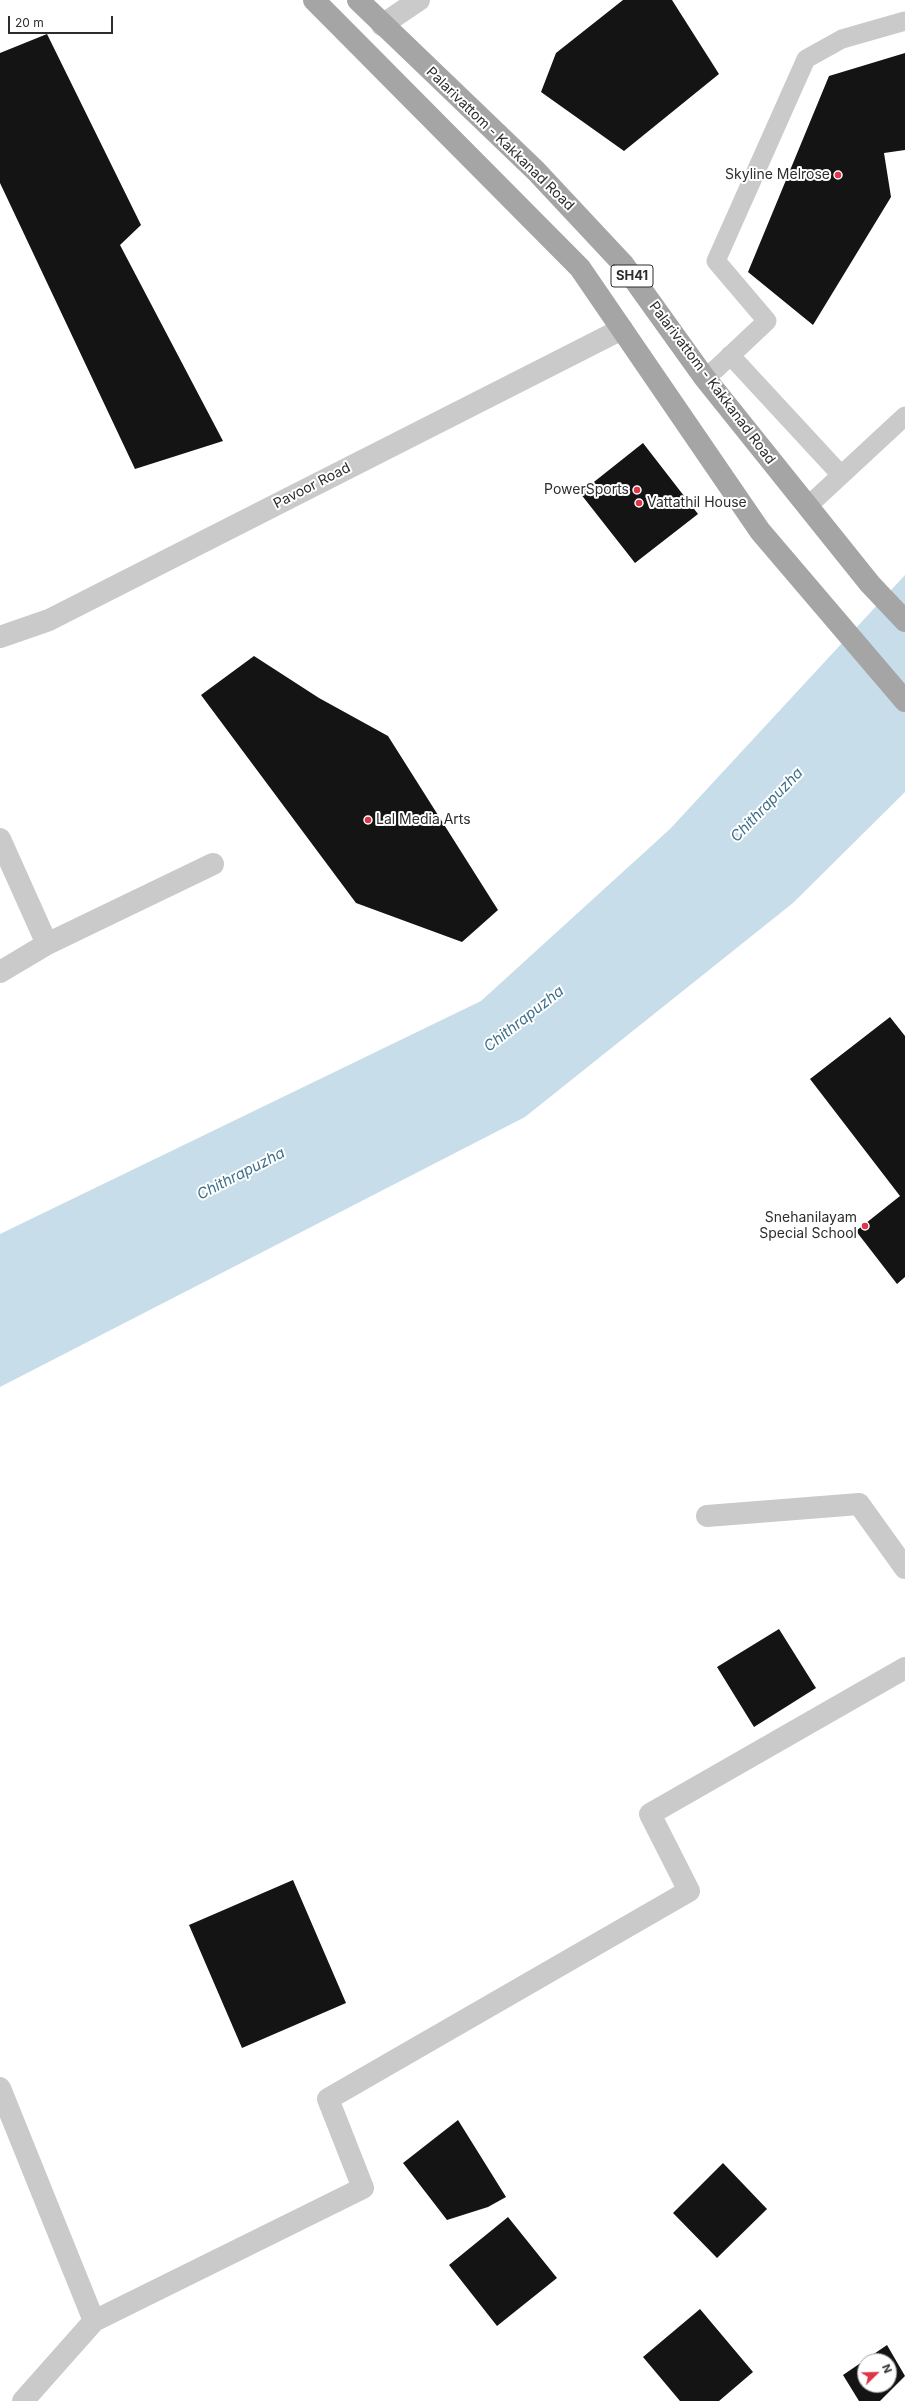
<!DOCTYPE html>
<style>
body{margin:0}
#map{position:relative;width:905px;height:2401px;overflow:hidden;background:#fff;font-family:Inter,sans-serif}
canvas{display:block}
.north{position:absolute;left:857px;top:2353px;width:40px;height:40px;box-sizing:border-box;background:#fff;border:1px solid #ababab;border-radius:50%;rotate:67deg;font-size:11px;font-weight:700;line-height:16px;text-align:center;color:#2d2d2d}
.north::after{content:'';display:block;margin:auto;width:14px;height:18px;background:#de3547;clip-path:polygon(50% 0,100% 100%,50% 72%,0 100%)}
.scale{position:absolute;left:8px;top:16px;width:105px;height:18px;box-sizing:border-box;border:2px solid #2d2d2d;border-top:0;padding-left:5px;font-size:12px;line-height:14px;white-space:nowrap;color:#2d2d2d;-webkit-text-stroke:3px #fff;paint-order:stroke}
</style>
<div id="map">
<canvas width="905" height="2401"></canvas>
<div class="north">N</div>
<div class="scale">20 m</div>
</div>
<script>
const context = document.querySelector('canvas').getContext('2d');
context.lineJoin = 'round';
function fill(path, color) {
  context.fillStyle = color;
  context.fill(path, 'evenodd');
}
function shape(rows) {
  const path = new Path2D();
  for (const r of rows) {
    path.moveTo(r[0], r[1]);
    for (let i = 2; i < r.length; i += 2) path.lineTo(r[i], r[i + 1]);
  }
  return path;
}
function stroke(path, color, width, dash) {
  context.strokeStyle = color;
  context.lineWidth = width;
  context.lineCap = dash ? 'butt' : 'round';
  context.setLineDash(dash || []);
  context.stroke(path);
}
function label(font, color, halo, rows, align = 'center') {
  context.font = font + ' Inter,sans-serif';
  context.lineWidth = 4;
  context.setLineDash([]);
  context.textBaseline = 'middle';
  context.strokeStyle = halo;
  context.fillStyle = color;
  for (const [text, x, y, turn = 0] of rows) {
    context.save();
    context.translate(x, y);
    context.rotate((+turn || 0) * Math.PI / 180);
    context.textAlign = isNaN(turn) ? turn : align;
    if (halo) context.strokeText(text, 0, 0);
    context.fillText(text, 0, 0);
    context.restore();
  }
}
const water = shape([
 [905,575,905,792,793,903,525,1117,0,1387,0,1234,481,1001,670,829]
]);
const building = shape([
 [623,0,672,0,719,74,624,151,541,92,556,53],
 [47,34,141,225,120,245,223,441,135,469,0,183,0,53],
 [905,53,905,150,884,153,891,197,813,325,748,272,829,76],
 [643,443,698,514,635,563,580,493],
 [254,656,319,698,388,736,498,910,462,942,356,903,201,695],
 [890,1017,905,1036,905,1277,897,1284,856,1231,900,1196,810,1079],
 [779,1629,816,1688,754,1727,717,1667],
 [293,1880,346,2003,242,2048,189,1925],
 [458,2120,506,2197,488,2207,447,2220,403,2163],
 [723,2163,767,2209,717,2258,673,2213],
 [508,2217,557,2278,497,2326,449,2265],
 [700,2309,753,2372,719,2401,680,2401,643,2357],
 [887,2345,905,2376,880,2401,859,2401,843,2375],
 [865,2361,889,2361,889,2385,865,2385]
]);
const service = shape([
 [730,355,841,475],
 [704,377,716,369,767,321,716,261,806,59,842,39,905,21],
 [808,506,905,416]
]);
const minor = shape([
 [382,25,419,0],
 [0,637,49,620,622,329],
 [0,839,47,944,0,972],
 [47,944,213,864],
 [707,1516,859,1504,905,1568],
 [0,2088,94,2321,23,2401],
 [94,2321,363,2188,328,2099,689,1891,650,1814,905,1668]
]);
const primary = shape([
 [314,0,580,268,760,531,905,701],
 [358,0,536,171,623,264,704,377,870,584,905,621]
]);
const markers = [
 [838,175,4,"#de3547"],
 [637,490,4,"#de3547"],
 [639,503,4,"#de3547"],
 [368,820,4,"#de3547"],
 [865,1226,4,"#de3547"]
];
const shields = [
 [632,276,42]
];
const shieldNames = [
 ["SH41",632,276]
];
const streetNames = [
 ["Palarivattom - Kakkanad Road",500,139,44],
 ["Palarivattom - Kakkanad Road",712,383,53],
 ["Pavoor Road",312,486,-27]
];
const poiNames = [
 ["Skyline Melrose",830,175],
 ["PowerSports",629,490],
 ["Vattathil House",647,503,"left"],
 ["Lal Media Arts",376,820,"left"],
 ["Snehanilayam",857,1218],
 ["Special School",857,1234]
];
const waterNames = [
 ["Chithrapuzha",767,805,-46],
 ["Chithrapuzha",524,1019,-38],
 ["Chithrapuzha",241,1174,-27]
];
fill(water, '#c7dde9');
fill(building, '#141414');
stroke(service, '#cacaca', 19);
stroke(minor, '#cacaca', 22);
stroke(primary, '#a5a5a5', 22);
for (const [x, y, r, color] of markers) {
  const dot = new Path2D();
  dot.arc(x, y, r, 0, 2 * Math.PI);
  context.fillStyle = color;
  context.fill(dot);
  stroke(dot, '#fff', 1.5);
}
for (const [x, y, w] of shields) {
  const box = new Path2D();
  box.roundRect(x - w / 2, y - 11, w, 22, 3);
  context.fillStyle = '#fff';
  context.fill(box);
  stroke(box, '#2d2d2d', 1);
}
label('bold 13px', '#2d2d2d', null, shieldNames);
label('14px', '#2d2d2d', '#fff', streetNames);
label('14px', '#2d2d2d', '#fff', poiNames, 'right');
label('italic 15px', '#3f708b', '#fff', waterNames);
</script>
